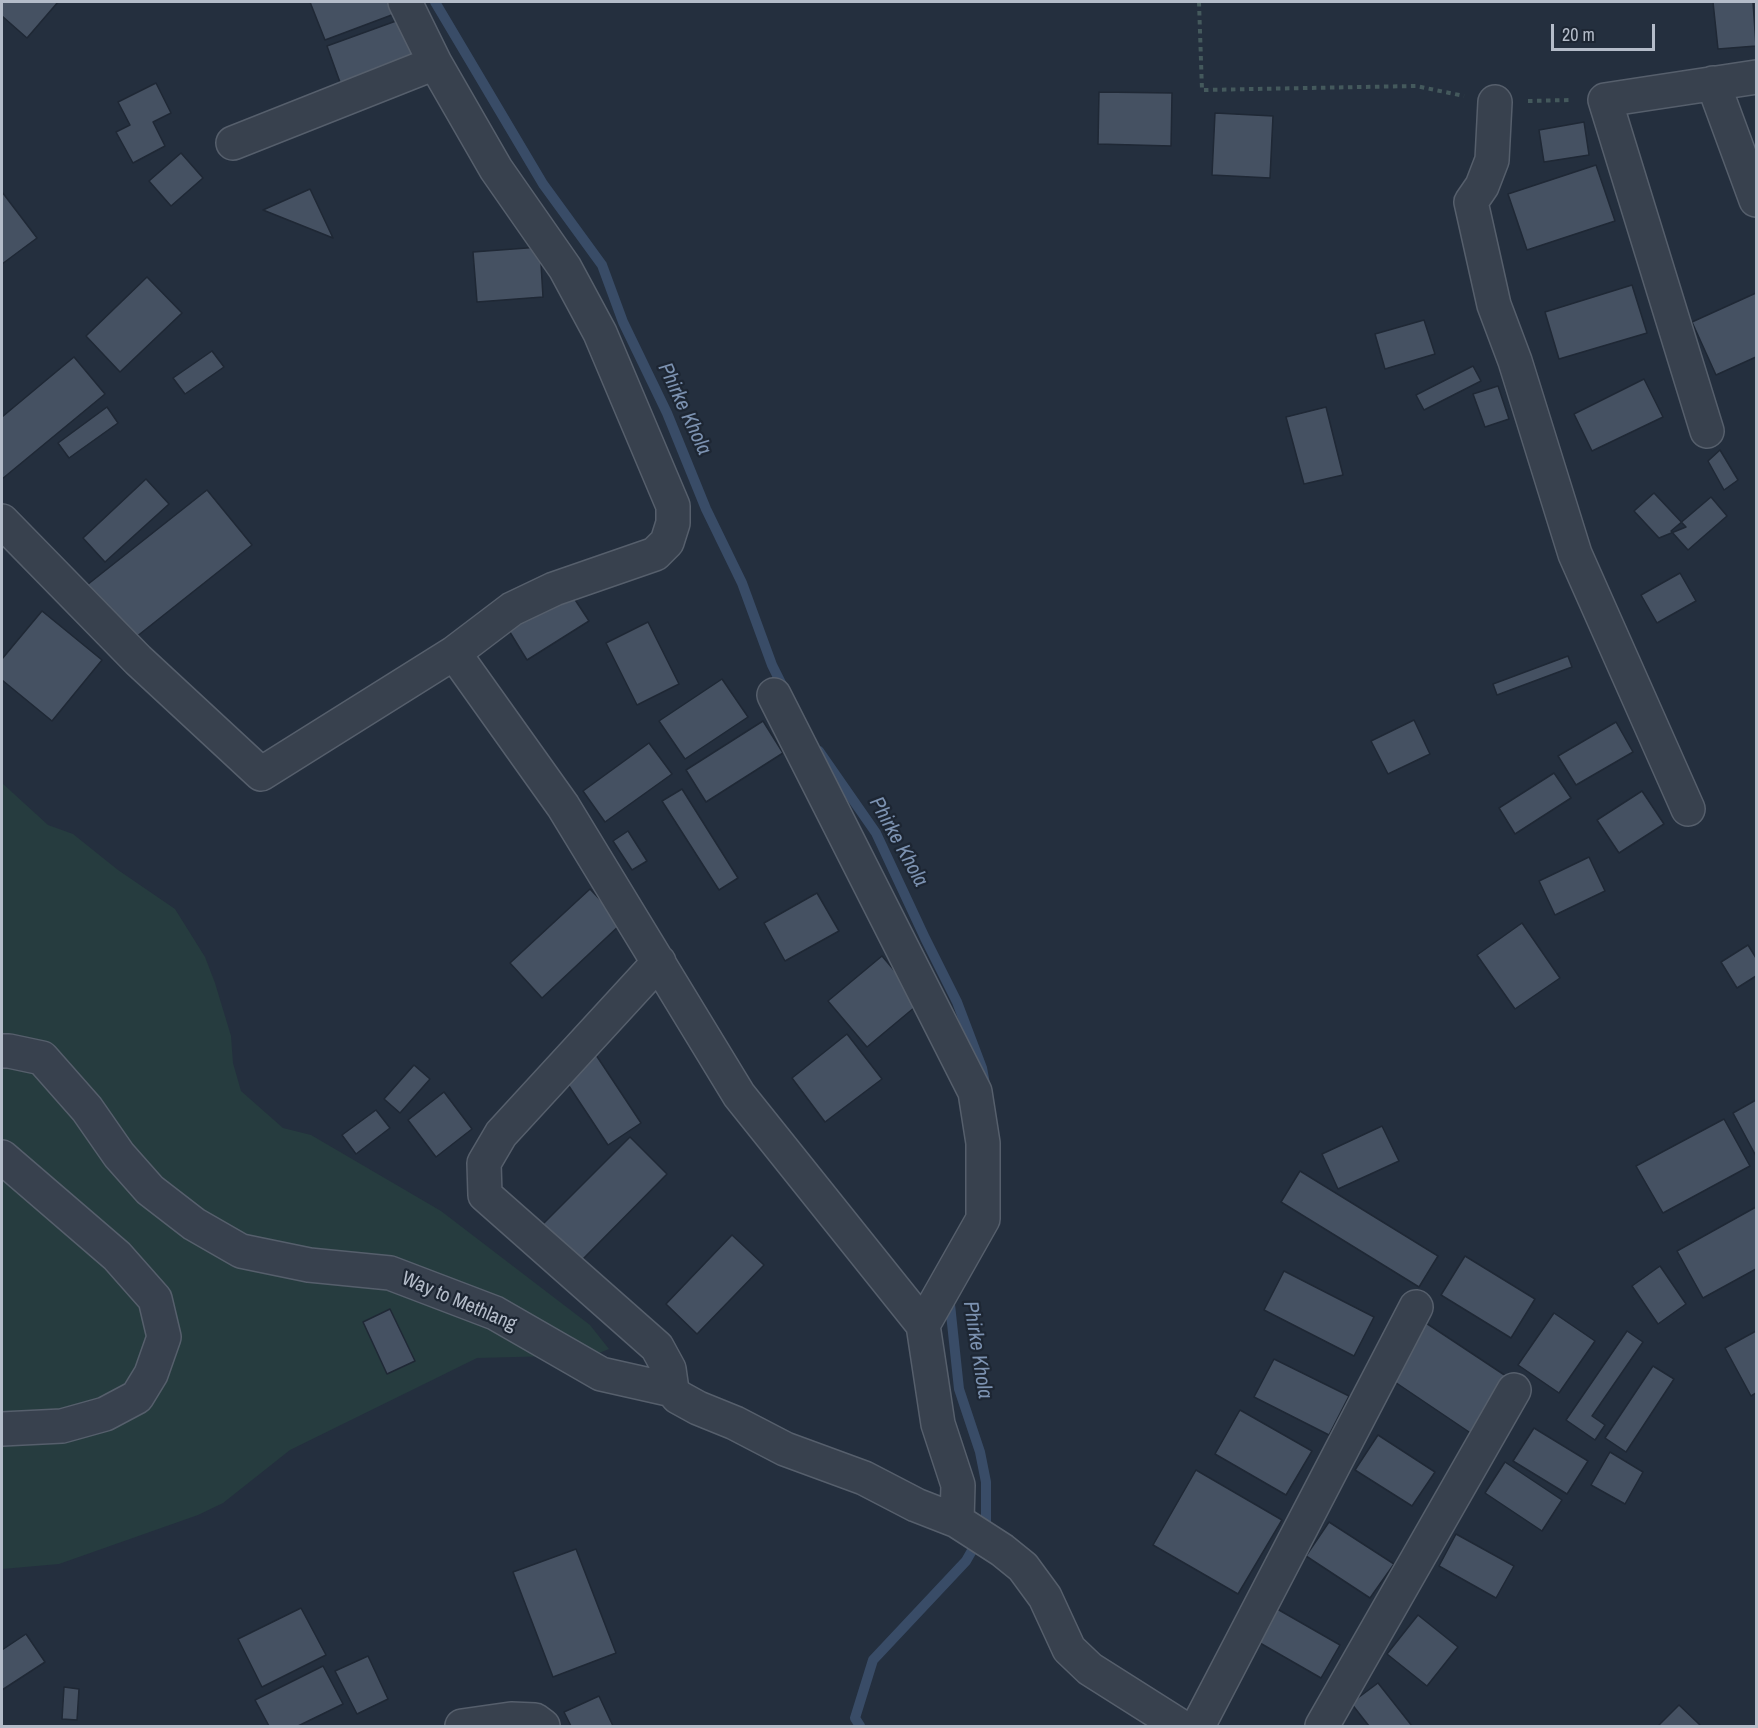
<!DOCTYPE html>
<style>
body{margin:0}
#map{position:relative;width:1758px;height:1728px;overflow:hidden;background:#242f3e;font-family:"Archivo Narrow",sans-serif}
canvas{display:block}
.frame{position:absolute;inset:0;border:3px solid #b4bcc9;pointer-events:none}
.scale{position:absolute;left:1551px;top:24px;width:104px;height:27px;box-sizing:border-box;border:3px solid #b4bcc9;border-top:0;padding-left:8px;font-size:18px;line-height:21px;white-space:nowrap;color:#b4bcc9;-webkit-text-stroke:4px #1d2633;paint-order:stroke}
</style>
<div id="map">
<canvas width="1758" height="1728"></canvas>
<div class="frame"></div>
<div class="scale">20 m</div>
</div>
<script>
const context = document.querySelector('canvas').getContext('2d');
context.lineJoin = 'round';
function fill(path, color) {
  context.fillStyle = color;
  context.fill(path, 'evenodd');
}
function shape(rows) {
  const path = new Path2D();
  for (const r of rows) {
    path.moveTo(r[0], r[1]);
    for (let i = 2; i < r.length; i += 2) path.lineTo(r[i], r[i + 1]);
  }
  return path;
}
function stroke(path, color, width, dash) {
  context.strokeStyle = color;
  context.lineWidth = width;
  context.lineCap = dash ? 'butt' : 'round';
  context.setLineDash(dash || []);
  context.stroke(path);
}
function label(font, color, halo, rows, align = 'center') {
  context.font = font + ' "Archivo Narrow",sans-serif';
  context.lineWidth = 4.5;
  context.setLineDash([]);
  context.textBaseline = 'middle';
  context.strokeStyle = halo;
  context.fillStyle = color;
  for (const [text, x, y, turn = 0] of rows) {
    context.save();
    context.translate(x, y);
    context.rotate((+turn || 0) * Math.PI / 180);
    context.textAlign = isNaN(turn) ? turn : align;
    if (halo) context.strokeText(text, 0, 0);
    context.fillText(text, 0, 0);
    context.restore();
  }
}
const green = shape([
 [2,783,48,825,73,834,118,870,175,909,205,957,215,983,231,1036,233,1063,241,1091,283,1128,311,1135,441,1211,590,1325,609,1349,594,1355,477,1358,290,1450,223,1503,198,1515,59,1564,2,1569]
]);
const stream = shape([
 [435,2,543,184,602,265,623,322,667,413,706,509,742,583,772,665,786,693],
 [819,751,876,833,925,938,957,1002,982,1068,985,1084],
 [860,1726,855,1718,873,1660,966,1561,986,1526,986,1482,980,1452,959,1389,949,1295]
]);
const building = shape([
 [2,2,58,2,27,38,2,16,2,2],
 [310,2,402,2,405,10,325,40,310,2],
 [1713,2,1753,2,1756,46,1718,49,1713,2],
 [407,17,421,56,341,85,327,46,407,17],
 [156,83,171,113,153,122,165,146,133,163,116,132,130,125,118,102,156,83],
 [1099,92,1172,93,1171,146,1098,144,1099,92],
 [1215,113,1273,116,1270,178,1212,175,1215,113],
 [1584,122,1589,155,1544,162,1539,130,1584,122],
 [181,153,203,178,171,206,149,181,181,153],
 [1596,165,1615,221,1527,250,1508,194,1596,165],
 [310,189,333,238,263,210,310,189],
 [2,192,37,238,2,264,2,192],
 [540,247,543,297,477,302,473,252,540,247],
 [147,277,182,313,120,372,86,336,147,277],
 [1632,285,1647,333,1559,359,1545,312,1632,285],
 [1756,293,1756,357,1716,375,1692,322,1756,293],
 [1424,320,1435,354,1385,369,1375,334,1424,320],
 [212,351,224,367,185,394,173,378,212,351],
 [74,357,105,394,2,479,2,417,74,357],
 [1473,366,1481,381,1424,410,1416,395,1473,366],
 [1644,379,1663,417,1592,451,1574,414,1644,379],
 [1498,386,1509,419,1485,427,1473,394,1498,386],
 [107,407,118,423,69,458,58,443,107,407],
 [1326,407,1343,475,1304,484,1286,417,1326,407],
 [1720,450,1738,480,1724,490,1708,461,1720,450],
 [146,479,169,504,105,562,83,538,146,479],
 [207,490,252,545,131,641,87,585,207,490],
 [1654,493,1686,527,1659,538,1634,511,1654,493],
 [1711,497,1727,516,1688,550,1671,531,1711,497],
 [1680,573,1696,601,1657,623,1641,595,1680,573],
 [570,592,589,621,527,660,508,629,570,592],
 [42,611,102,660,52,721,2,680,2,659,42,611],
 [648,622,679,684,637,705,606,643,648,622],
 [1568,656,1572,667,1497,695,1493,684,1568,656],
 [722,679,748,717,685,759,659,721,722,679],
 [1414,720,1430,754,1388,774,1371,741,1414,720],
 [763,721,783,753,706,802,686,770,763,721],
 [1616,722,1633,752,1576,785,1558,756,1616,722],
 [649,743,672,774,605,822,583,791,649,743],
 [1554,773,1571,798,1515,834,1499,808,1554,773],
 [682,789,738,878,719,890,662,801,682,789],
 [1642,791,1664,824,1619,853,1597,820,1642,791],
 [628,831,647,861,632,870,613,841,628,831],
 [1589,857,1605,891,1555,915,1539,881,1589,857],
 [590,889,622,923,542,998,510,963,590,889],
 [817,893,839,931,785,961,764,923,817,893],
 [1522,923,1560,978,1515,1009,1477,955,1522,923],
 [1748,945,1756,958,1756,976,1737,988,1721,962,1748,945],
 [882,956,921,1002,867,1047,828,1001,882,956],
 [847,1034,882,1079,825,1122,792,1078,847,1034],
 [596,1055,641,1123,608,1145,563,1077,596,1055],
 [414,1065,430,1079,400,1113,384,1099,414,1065],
 [444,1092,472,1129,436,1157,408,1120,444,1092],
 [1756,1100,1756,1156,1733,1113,1756,1100],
 [376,1110,390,1128,356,1154,342,1135,376,1110],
 [1724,1119,1750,1166,1663,1213,1636,1166,1724,1119],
 [1382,1126,1399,1161,1338,1189,1322,1154,1382,1126],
 [630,1137,667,1174,579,1263,541,1226,630,1137],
 [1300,1171,1438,1256,1419,1287,1281,1202,1300,1171],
 [1756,1207,1756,1269,1703,1298,1677,1251,1756,1207],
 [732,1235,764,1265,697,1334,666,1304,732,1235],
 [1465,1256,1535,1299,1511,1338,1441,1295,1465,1256],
 [1660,1266,1686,1304,1658,1324,1632,1286,1660,1266],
 [1284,1271,1374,1317,1354,1356,1264,1310,1284,1271],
 [390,1309,415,1361,387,1374,363,1322,390,1309],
 [1554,1313,1595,1341,1559,1393,1518,1365,1554,1313],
 [1426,1323,1512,1380,1475,1436,1389,1378,1426,1323],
 [1627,1331,1643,1342,1592,1416,1605,1425,1595,1440,1566,1420,1627,1331],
 [1756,1331,1756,1393,1751,1396,1725,1348,1756,1331],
 [1274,1359,1349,1396,1329,1435,1254,1397,1274,1359],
 [1653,1366,1674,1379,1626,1452,1605,1438,1653,1366],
 [1240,1410,1312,1451,1286,1495,1215,1454,1240,1410],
 [1534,1428,1588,1461,1567,1494,1513,1461,1534,1428],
 [1378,1435,1435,1472,1412,1506,1355,1470,1378,1435],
 [1610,1452,1643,1472,1625,1504,1591,1485,1610,1452],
 [1505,1462,1562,1500,1542,1531,1485,1493,1505,1462],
 [1196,1470,1282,1520,1238,1594,1153,1545,1196,1470],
 [1329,1522,1394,1564,1370,1598,1306,1556,1329,1522],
 [1456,1534,1514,1566,1496,1598,1439,1566,1456,1534],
 [576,1549,616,1653,553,1677,513,1572,576,1549],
 [1272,1606,1340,1645,1321,1678,1253,1639,1272,1606],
 [301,1608,326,1655,262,1687,238,1639,301,1608],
 [1418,1615,1458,1647,1427,1686,1387,1654,1418,1615],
 [26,1634,45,1662,2,1690,2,1650,26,1634],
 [368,1656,388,1699,357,1714,335,1671,368,1656],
 [323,1666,343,1704,298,1726,269,1726,255,1700,323,1666],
 [1378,1683,1412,1726,1369,1726,1351,1703,1378,1683],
 [64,1687,79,1689,77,1720,62,1719,64,1687],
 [599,1696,613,1726,571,1726,564,1712,599,1696],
 [1679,1705,1701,1726,1658,1726,1679,1705]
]);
const path = shape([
 [1199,2,1202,90,1416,86,1464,96],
 [1528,101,1571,100]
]);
const street = shape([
 [405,2,435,63,496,169,565,268,600,333,673,506,673,523,667,542,655,554,554,589,512,609,454,653,563,806,739,1095,923,1325,938,1424,958,1485,957,1521],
 [1713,83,1756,200],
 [1495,102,1492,160,1482,186,1471,202,1494,305,1515,361,1575,554,1688,809],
 [233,143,435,63],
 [1707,431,1605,100,1756,77],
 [2,521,138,660,261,774,454,653],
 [774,695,975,1092,983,1143,983,1219,923,1325],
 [659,962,501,1134,484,1163,485,1195,657,1347,669,1369,672,1390],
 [2,1051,9,1051,42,1058,87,1109,119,1155,150,1190,194,1224,241,1251,309,1265,390,1273,495,1313,601,1374,672,1390,678,1397,698,1408,735,1423,785,1449,864,1478,916,1505,957,1521,1002,1550,1023,1567,1045,1597,1069,1649,1090,1669,1180,1726],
 [2,1157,117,1256,155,1299,164,1337,151,1374,137,1397,105,1414,62,1426,2,1429],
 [462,1726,511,1719,535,1720,543,1726],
 [1198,1726,1416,1307],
 [1322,1726,1514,1390]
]);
const streetNames = [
 ["Way to Methlang",459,1302,23]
];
const waterNames = [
 ["Phirke Khola",684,409,65],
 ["Phirke Khola",898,842,61],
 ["Phirke Khola",977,1350,81]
];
fill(green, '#263c3f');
stroke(stream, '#394c67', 10);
fill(building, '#455162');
stroke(building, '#1f2835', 1.5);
stroke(street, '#565f6c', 36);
stroke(path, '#44595c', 4, [4.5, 4.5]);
stroke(street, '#38414e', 33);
label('20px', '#b4bcc9', '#1d2633', streetNames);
label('italic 21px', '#7c92b1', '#1d2633', waterNames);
</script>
